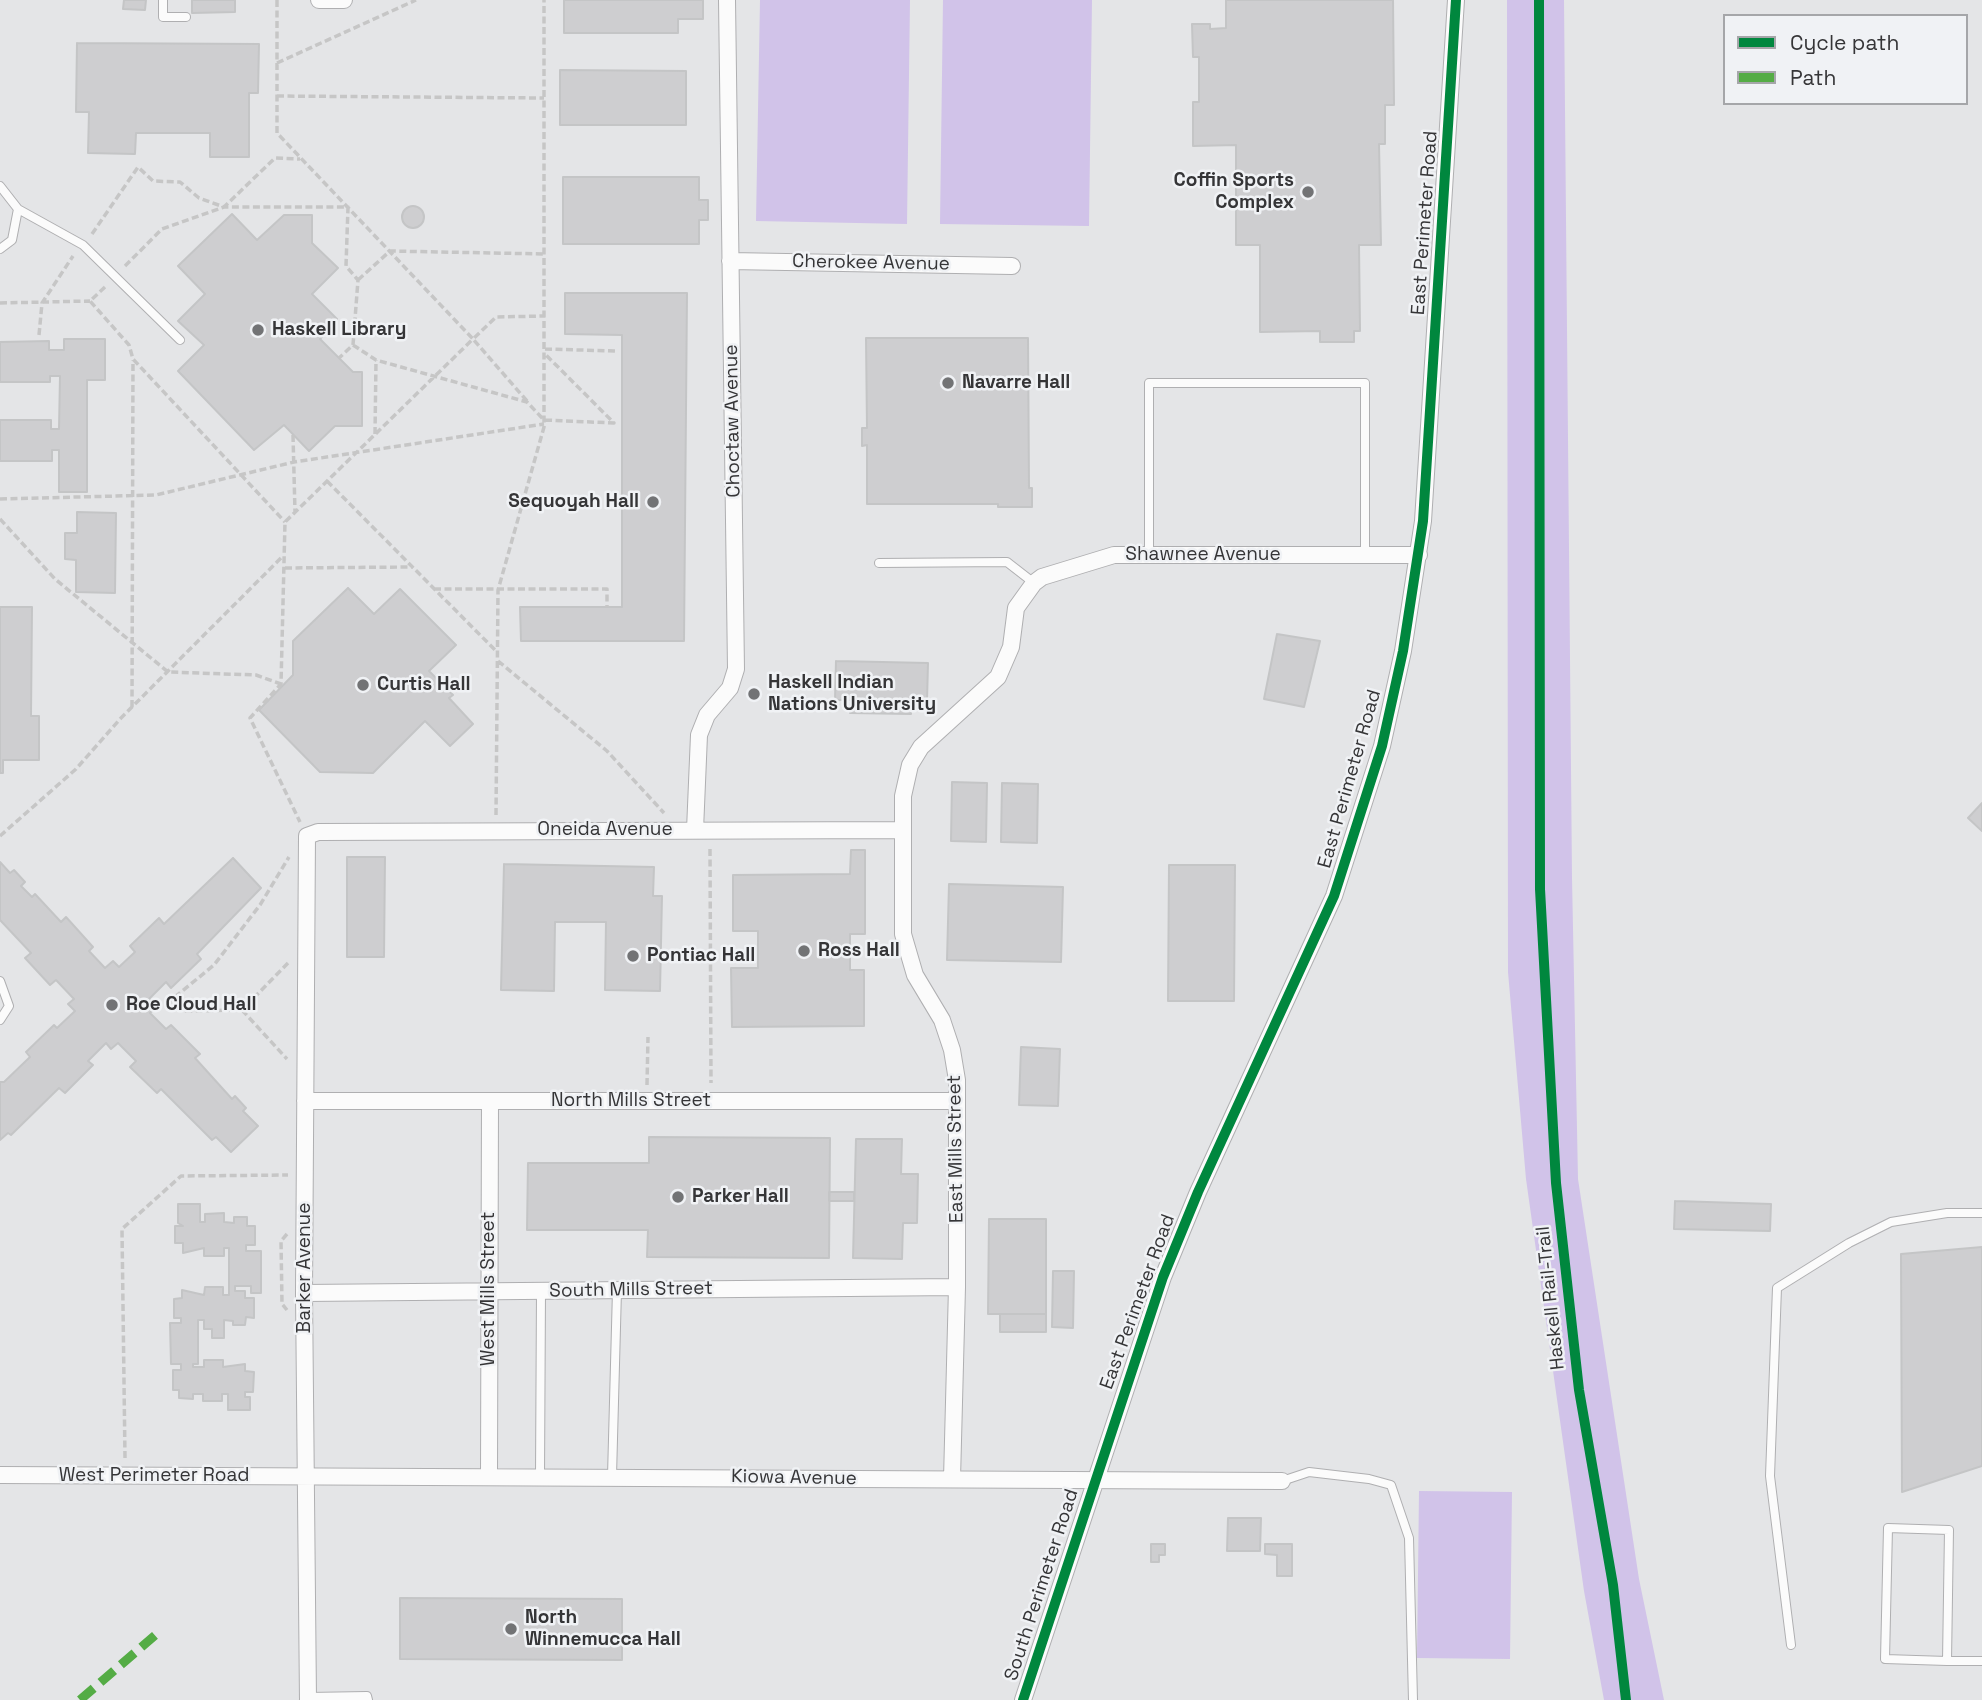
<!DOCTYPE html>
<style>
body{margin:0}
#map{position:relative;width:1982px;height:1700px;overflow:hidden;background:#e4e5e7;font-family:"Space Grotesk",sans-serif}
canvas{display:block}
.legend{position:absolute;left:1723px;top:14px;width:245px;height:91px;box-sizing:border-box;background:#f0f2f5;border:2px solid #a5a6a9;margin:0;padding:9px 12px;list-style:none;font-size:21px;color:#353537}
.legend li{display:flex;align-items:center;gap:14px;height:35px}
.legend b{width:35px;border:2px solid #a5a6a9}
</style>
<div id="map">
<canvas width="1982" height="1700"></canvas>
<ul class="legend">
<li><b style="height:9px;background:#00873e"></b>Cycle path</li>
<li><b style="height:9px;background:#54ac45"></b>Path</li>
</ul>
</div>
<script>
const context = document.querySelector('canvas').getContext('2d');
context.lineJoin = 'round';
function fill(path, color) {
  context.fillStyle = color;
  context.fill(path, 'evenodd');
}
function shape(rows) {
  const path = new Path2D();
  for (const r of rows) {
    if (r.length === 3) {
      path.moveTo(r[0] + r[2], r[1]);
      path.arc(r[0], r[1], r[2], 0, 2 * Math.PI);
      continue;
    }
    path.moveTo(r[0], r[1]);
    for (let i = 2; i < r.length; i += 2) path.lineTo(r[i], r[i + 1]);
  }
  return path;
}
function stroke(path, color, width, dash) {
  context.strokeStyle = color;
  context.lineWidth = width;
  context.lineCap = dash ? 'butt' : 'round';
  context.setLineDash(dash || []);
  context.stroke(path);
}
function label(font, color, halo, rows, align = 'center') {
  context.font = font + ' "Space Grotesk",sans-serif';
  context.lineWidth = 5;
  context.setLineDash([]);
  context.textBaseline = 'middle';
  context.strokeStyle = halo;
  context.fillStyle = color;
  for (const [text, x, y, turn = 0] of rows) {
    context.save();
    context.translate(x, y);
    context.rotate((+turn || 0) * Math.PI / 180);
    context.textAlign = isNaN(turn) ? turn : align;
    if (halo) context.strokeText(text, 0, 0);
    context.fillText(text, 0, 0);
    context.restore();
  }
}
const green = shape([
 [760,0,910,0,907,224,756,221],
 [943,0,1092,0,1089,226,940,224],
 [1507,0,1564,0,1572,878,1578,1179,1639,1579,1664,1700,1604,1700,1584,1591,1526,1179,1508,972],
 [1419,1491,1512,1492,1510,1659,1417,1658]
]);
const building = shape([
 [124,0,146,0,145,10,123,9,124,0],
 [192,0,235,0,235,12,192,13,192,0],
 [564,0,703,0,703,19,678,19,678,33,564,33,564,0],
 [1226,0,1393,0,1394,105,1385,105,1385,144,1379,144,1381,245,1359,245,1360,331,1354,331,1354,342,1320,342,1320,331,1260,332,1260,245,1236,245,1236,145,1193,146,1193,102,1199,102,1199,57,1193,57,1192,24,1210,24,1210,29,1226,28,1226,0],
 [77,43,259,44,258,93,249,93,249,157,210,157,210,133,136,133,135,154,88,153,89,112,76,112,77,43],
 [560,70,686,71,686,125,560,125,560,70],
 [563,177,699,177,699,200,708,200,708,220,699,220,699,244,563,244,563,177],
 [413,217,11],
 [232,214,257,240,284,215,312,215,312,243,338,268,312,294,337,319,320,339,353,372,362,372,362,426,335,426,309,451,284,425,254,450,178,371,204,345,178,321,205,294,178,266,232,214],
 [565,293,687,293,684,641,521,641,520,607,622,607,622,335,565,334,565,293],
 [866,338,1028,338,1029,488,1032,488,1032,507,998,507,998,504,867,504,867,445,862,446,862,428,867,428,866,338],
 [64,339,105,339,105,380,87,380,87,492,59,492,59,450,52,450,52,461,0,461,0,420,51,420,51,429,59,429,60,376,50,376,50,382,0,382,0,342,49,341,49,350,64,350,64,339],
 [77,512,116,513,115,593,76,592,76,560,65,559,65,533,77,533,77,512],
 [348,588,374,614,400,589,456,645,429,671,453,695,449,698,473,724,450,746,425,721,373,773,320,772,259,710,293,675,293,641,348,588],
 [0,607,32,607,31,716,39,716,39,760,3,760,3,773,0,773,0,607],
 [1277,634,1320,641,1304,707,1264,699,1277,634],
 [836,661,928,663,927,701,911,701,911,714,850,713,851,700,835,700,836,661],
 [952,782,987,783,986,842,951,841,952,782],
 [1002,783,1038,784,1037,843,1001,842,1002,783],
 [1982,803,1982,831,1968,818,1982,803],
 [851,850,865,850,865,934,850,934,850,970,864,970,864,1026,732,1027,731,968,758,968,758,931,733,931,733,875,850,874,851,850],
 [347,857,385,857,384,957,347,957,347,857],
 [233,858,261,888,197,954,201,959,171,988,166,982,149,999,157,1006,150,1013,166,1029,171,1025,200,1054,195,1058,232,1099,235,1096,246,1108,243,1111,258,1126,231,1152,216,1137,212,1140,161,1089,157,1093,130,1067,136,1061,118,1043,111,1049,106,1043,88,1061,93,1065,65,1093,59,1088,11,1135,8,1133,0,1140,0,1082,4,1082,30,1057,26,1052,54,1025,57,1028,75,1011,68,1004,74,999,56,980,50,985,25,958,31,953,0,920,0,862,10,873,14,870,25,882,21,886,32,897,35,894,61,922,66,917,93,947,89,951,105,968,113,961,119,967,135,952,130,946,159,918,164,924,233,858],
 [504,864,654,867,653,896,662,896,660,991,605,990,606,922,555,922,554,991,501,990,504,864],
 [1169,865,1235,865,1234,1001,1168,1001,1169,865],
 [949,884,1063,887,1061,962,947,960,949,884],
 [1021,1047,1060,1049,1058,1106,1019,1105,1021,1047],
 [649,1137,830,1138,829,1258,647,1257,648,1230,527,1230,528,1163,649,1163,649,1137],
 [856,1139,902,1139,901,1174,918,1174,917,1223,903,1223,902,1259,853,1258,856,1139],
 [829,1192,854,1192,854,1201,829,1201,829,1192],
 [1675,1201,1771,1204,1770,1231,1674,1229,1675,1201],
 [178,1204,200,1204,200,1222,205,1222,205,1214,224,1213,224,1222,234,1223,234,1217,247,1217,247,1226,255,1226,255,1245,246,1245,246,1251,261,1251,261,1293,251,1293,251,1286,235,1286,235,1291,245,1291,245,1298,254,1298,254,1318,246,1317,245,1325,233,1325,233,1321,224,1320,224,1338,212,1338,212,1329,204,1329,204,1320,198,1320,198,1364,193,1364,193,1367,204,1367,204,1360,223,1360,223,1367,245,1364,245,1371,254,1372,253,1392,245,1392,245,1397,250,1397,250,1410,228,1410,228,1394,222,1394,222,1401,203,1401,203,1394,193,1394,193,1399,179,1398,179,1390,173,1390,173,1370,181,1370,181,1364,171,1364,170,1323,181,1323,181,1318,174,1318,174,1299,182,1298,182,1290,204,1295,205,1287,223,1287,223,1295,229,1295,229,1248,224,1248,224,1256,204,1256,204,1248,183,1253,183,1243,175,1243,175,1226,183,1226,178,1223,178,1204],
 [989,1219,1046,1219,1046,1314,988,1314,989,1219],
 [1982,1247,1982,1466,1902,1492,1901,1254,1982,1247],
 [1053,1271,1074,1271,1073,1328,1052,1327,1053,1271],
 [1000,1314,1046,1314,1046,1332,1000,1332,1000,1314],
 [1228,1518,1261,1518,1260,1551,1227,1551,1228,1518],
 [1151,1544,1165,1544,1165,1555,1159,1555,1159,1562,1151,1562,1151,1544],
 [1265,1544,1292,1544,1292,1576,1277,1576,1277,1555,1265,1554,1265,1544],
 [400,1598,622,1599,622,1660,400,1659,400,1598]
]);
const path = shape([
 [277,0,277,133,473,339,285,522,281,684,250,718,300,822],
 [277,63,416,0],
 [277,96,544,98],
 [92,234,138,167,153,181,180,182,199,198,224,207,275,158,300,159],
 [125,266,162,229,224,207,348,207,346,266,358,280,353,345,339,358],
 [358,280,390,251,545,254],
 [105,287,90,301,129,345,133,359,285,522],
 [0,303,90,301],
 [39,335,42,303,73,256],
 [353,345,376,360,527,402,544,420,614,423,546,355],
 [545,349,615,351],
 [527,401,473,339,496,317,545,316],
 [375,434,376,360],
 [293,435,295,512],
 [327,481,498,653],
 [0,499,156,495,294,462,544,424],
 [0,519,55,579,168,672,256,675,281,684],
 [285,568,413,567],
 [434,589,607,589,607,607],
 [498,661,607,751,664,813],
 [132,707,133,360],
 [496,815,498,590,544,427,544,0],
 [0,836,76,769,121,718,283,556],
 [710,849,711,1083],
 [288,963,242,1010,186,1011,170,1001,214,965,260,905,289,857],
 [242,1010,287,1059],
 [647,1085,648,1037],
 [287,1234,281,1241,282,1304,287,1310],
 [125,1458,122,1229,181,1176,288,1175]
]);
const lane = shape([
 [163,0,163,17,186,17],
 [0,186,18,209,12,240,0,249],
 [18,209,83,245,180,340],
 [1149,555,1149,383,1365,383,1365,555],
 [879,563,1007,562,1034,583],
 [0,981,9,1006,0,1020],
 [540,1476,541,1291],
 [612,1476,617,1290],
 [1282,1481,1309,1472,1369,1479,1391,1485,1409,1538,1413,1700],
 [1791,1645,1770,1476,1777,1288,1849,1243,1891,1222,1947,1213,1982,1213],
 [1947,1661,1949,1530,1888,1528,1885,1659,1947,1661,1982,1661],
 [308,1697,367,1696,368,1700]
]);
const street = shape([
 [319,0,344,0],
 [730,261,1012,266],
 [695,830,699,735,707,715,730,688,736,669,727,0],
 [305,1101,957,1101],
 [304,1293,957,1287],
 [0,1475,1282,1481],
 [489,1476,490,1101],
 [952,1479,957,1287,957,1080,952,1050,942,1020,915,975,903,934,903,796,910,765,921,747,998,677,1011,647,1016,608,1034,583,1042,577,1114,555,1419,555],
 [308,1700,304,1293,307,836,318,832,903,830],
 [1023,1700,1163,1277,1198,1192,1334,896,1382,746,1403,651,1423,521,1456,0]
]);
const quiet = shape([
 [80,1700,160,1631]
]);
const cycleway = shape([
 [1539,0,1540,889,1556,1183,1579,1390,1613,1585,1626,1700],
 [1023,1700,1163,1277,1198,1192,1334,896,1382,746,1403,651,1423,521,1456,0]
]);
const markers = [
 [1308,192,7,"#727375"],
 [258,330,7,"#727375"],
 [948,383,7,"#727375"],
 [653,502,7,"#727375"],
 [363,685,7,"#727375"],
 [754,694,7,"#727375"],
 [804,951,7,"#727375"],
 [633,956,7,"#727375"],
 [112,1005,7,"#727375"],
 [678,1197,7,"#727375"],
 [511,1629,7,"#727375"]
];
const poiNames = [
 ["Coffin Sports",1294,181,"right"],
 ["Complex",1294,203,"right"],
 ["Haskell Library",272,330],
 ["Navarre Hall",962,383],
 ["Sequoyah Hall",639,502,"right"],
 ["Haskell Indian",768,683],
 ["Nations University",768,705],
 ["Curtis Hall",377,685],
 ["Ross Hall",818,951],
 ["Pontiac Hall",647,956],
 ["Roe Cloud Hall",126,1005],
 ["Parker Hall",692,1197],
 ["North",525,1618],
 ["Winnemucca Hall",525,1640]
];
const streetNames = [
 ["East Perimeter Road",1425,223,-86],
 ["Cherokee Avenue",871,263,1],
 ["Choctaw Avenue",733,421,-91],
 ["Shawnee Avenue",1203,555],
 ["East Perimeter Road",1350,779,-74],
 ["Oneida Avenue",605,830],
 ["North Mills Street",631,1101],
 ["East Mills Street",956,1149,-91],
 ["Barker Avenue",305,1268,-90],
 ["West Mills Street",489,1289,-90],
 ["South Mills Street",631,1290,-1],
 ["Haskell Rail-Trail",1551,1298,-96],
 ["East Perimeter Road",1138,1302,-70],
 ["West Perimeter Road",154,1476],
 ["Kiowa Avenue",794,1478,1],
 ["South Perimeter Road",1042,1585,-72]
];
fill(green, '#d1c3e9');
fill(building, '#ceced0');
stroke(building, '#c4c5c6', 2);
stroke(lane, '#afafb1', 10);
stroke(street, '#afafb1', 18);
stroke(path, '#c6c6c6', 3.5, [7, 3.5]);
stroke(lane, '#fbfbfb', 8);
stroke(street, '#fbfbfb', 16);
stroke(quiet, '#54ac45', 9, [18, 9]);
stroke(cycleway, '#00873e', 10);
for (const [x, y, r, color] of markers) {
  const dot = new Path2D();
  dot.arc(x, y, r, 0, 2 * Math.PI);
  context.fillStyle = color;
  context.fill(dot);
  stroke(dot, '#f0f2f5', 2.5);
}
label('bold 19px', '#353537', '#f0f2f5', poiNames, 'left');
label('19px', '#353537', '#f0f2f5', streetNames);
</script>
